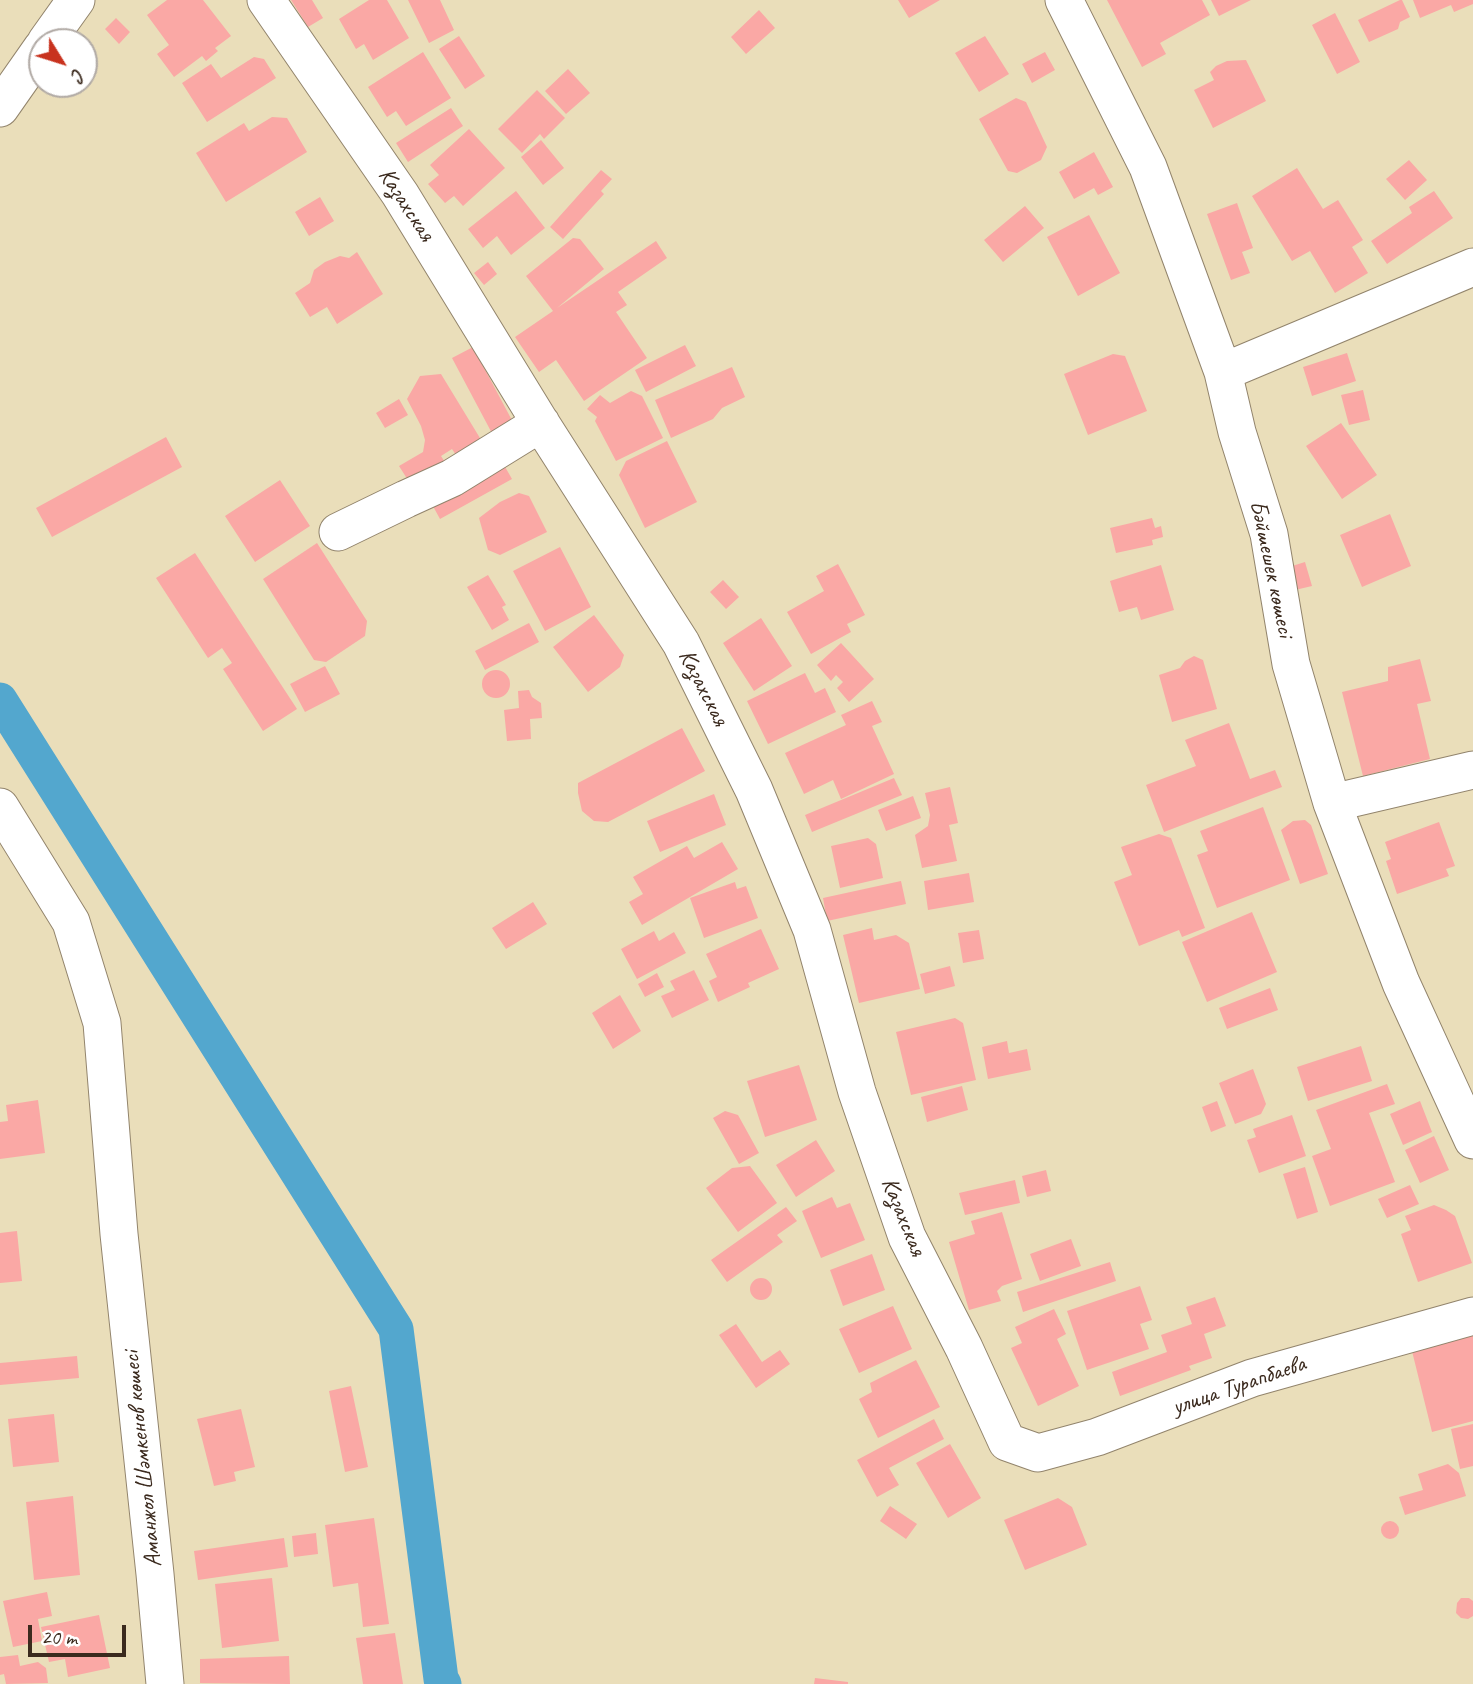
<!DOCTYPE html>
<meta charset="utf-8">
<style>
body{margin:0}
#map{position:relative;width:1473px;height:1684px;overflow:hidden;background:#eadeba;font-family:Caveat,sans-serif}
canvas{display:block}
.north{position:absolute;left:28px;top:28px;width:70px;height:70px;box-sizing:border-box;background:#fff;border:2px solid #b1aaa5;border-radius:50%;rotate:128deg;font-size:19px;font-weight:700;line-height:28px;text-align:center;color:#3b2a1e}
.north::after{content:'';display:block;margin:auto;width:24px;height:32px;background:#c8321e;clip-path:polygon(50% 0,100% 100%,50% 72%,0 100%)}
.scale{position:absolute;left:28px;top:1625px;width:98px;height:32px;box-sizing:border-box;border:4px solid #3b2a1e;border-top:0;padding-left:9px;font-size:21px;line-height:24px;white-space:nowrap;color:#3b2a1e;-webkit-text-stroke:5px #fff;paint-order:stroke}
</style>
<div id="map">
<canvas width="1473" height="1684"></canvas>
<div class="north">С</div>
<div class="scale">20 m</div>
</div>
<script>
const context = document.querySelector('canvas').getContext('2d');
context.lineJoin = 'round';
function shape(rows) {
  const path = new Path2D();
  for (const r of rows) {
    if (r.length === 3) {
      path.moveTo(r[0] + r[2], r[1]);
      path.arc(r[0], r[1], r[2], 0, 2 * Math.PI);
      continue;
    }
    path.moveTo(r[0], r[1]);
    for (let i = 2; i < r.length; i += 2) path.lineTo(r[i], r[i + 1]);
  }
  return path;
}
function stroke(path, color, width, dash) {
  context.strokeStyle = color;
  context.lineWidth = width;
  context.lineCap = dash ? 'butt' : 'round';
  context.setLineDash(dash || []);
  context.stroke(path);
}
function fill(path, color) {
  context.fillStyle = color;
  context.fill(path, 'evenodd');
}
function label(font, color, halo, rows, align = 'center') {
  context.font = font + ' Caveat,sans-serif';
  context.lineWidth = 7;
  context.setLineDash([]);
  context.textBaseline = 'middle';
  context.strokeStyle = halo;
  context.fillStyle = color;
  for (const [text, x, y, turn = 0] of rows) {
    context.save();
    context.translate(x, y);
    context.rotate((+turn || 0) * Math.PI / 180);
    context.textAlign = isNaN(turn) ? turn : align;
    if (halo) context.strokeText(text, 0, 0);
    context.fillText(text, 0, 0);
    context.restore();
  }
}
const canal = shape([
 [0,700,396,1329,441,1679,444,1684]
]);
const building = shape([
 [167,0,203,0,231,36,215,48,218,51,206,61,202,56,174,77,157,54,169,45,147,15],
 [291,0,312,0,323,18,308,27],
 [369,0,387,0,409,38,373,60,364,44,356,49,339,19],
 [408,0,440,0,454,30,429,43],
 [898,0,940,0,909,18],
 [1107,0,1202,0,1210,15,1160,43,1166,54,1142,67],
 [1211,0,1251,0,1219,16],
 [1400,0,1402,0,1410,17,1400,22,1398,29,1369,42,1358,20],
 [1413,0,1473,0,1473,4,1454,12,1451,5,1420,18],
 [759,10,775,28,746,54,731,37],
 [1335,13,1360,62,1337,74,1312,25],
 [116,18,130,32,119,44,105,29],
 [459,36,485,76,465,89,439,49],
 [985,36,1009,74,979,92,955,53],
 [423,52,451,98,406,126,396,111,387,117,368,87],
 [1045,52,1055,70,1032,83,1022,64],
 [254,57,264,59,276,78,207,122,182,83,211,64,221,78],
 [1246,60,1266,101,1213,128,1194,90,1214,80,1210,72,1216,66,1227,61],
 [568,69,590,93,566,114,545,91],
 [537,90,565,118,544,139,540,134,522,153,498,129],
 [1016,98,1026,102,1047,147,1041,160,1017,173,1008,171,979,119],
 [451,108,463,126,408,162,396,143],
 [272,117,287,118,307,152,226,202,196,153,244,123,249,131],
 [469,129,505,168,463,206,454,196,445,203,428,184,439,175,430,165],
 [541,140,564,168,543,185,521,157],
 [1094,152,1113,187,1098,195,1094,188,1074,199,1059,172],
 [1409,160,1427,180,1405,200,1386,179],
 [1297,168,1323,209,1338,200,1363,240,1352,247,1368,273,1335,293,1310,251,1292,261,1252,196],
 [601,170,612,179,601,191,604,194,563,239,550,227],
 [516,191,545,228,511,255,497,236,483,248,468,229],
 [1434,191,1453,218,1387,264,1371,241,1412,213,1409,207],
 [320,197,334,221,309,236,295,212],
 [1237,203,1253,248,1242,252,1250,273,1231,280,1207,214],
 [1025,206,1044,228,1003,262,984,240],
 [1089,215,1120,273,1078,296,1047,237],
 [573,238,580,239,604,269,557,308,656,241,667,258,618,292,627,305,616,312,647,358,584,401,556,360,539,372,515,337,553,311,526,276],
 [357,252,383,294,337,324,327,307,310,317,295,293,310,283,314,270,325,262,340,256,349,258],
 [488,262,497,274,484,285,474,273],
 [685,345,696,366,646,392,635,370],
 [473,347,515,426,494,437,452,358],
 [1347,353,1356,381,1312,396,1303,367],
 [1113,354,1125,356,1147,411,1088,435,1064,374],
 [732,367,745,397,722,408,713,419,671,438,655,400],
 [441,374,483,443,458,458,452,449,441,456,448,467,413,488,399,466,423,452,425,440,421,426,407,399,420,376],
 [1363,390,1370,420,1349,425,1341,395],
 [631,391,642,396,663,438,616,461,595,421,597,417,587,409,600,395,610,403],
 [399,399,408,415,385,428,376,413],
 [1341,423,1377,475,1342,499,1306,446],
 [166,437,182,467,52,537,36,508],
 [667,441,697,502,645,528,619,475,626,461],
 [500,458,512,479,440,519,428,497],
 [280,480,310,526,255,562,225,516],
 [519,493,529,496,547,532,500,555,488,550,479,518,500,502],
 [1390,514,1411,566,1362,587,1340,535],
 [1152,518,1155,528,1161,526,1163,537,1152,540,1153,545,1116,553,1110,528],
 [317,543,367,621,365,636,326,662,314,660,263,579],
 [560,547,591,607,545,631,513,571],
 [195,553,297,709,263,731,223,669,232,663,222,648,208,658,156,578],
 [1305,562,1312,586,1295,590,1289,567],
 [838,564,865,615,847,624,851,632,811,654,787,612,824,591,816,576],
 [1161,565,1174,610,1141,620,1137,607,1119,612,1110,581],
 [488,575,506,605,502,607,509,620,492,630,467,587],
 [723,580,739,597,726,609,710,592],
 [594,615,624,655,620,667,588,692,553,647],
 [761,618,792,666,754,691,723,643],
 [529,623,539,642,485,670,475,651],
 [841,643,874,679,849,702,837,688,843,682,836,675,831,681,817,665],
 [1194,656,1203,660,1217,709,1172,722,1159,675,1180,668,1185,661],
 [1420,659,1431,701,1417,704,1430,759,1363,776,1342,692,1388,681,1388,667],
 [325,666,340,694,305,712,290,684],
 [496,684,14],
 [805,673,815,693,825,688,836,712,768,744,747,701],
 [529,690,532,697,541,703,542,718,530,719,531,739,507,741,504,710,519,708,518,691],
 [872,701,882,722,872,726,894,774,841,799,833,780,804,794,785,753,846,725,841,715],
 [1229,723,1250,779,1275,770,1282,787,1164,832,1146,785,1196,766,1185,740],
 [682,728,705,771,608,822,594,821,582,811,578,793,578,783],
 [894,778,902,795,812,832,805,815],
 [950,787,958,823,949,825,957,861,922,868,915,835,928,826,930,815,925,793],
 [714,794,726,825,660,852,647,821],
 [913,796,921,818,886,831,878,810],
 [1263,807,1290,880,1217,908,1197,855,1208,851,1200,831],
 [1305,820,1311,825,1328,874,1300,884,1281,830,1293,821],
 [1439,822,1455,866,1446,869,1449,876,1397,894,1386,861,1391,859,1385,842],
 [1159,834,1171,838,1205,928,1182,937,1179,930,1139,946,1114,882,1132,875,1121,847],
 [868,838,876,844,883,878,840,888,831,846],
 [722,842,738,869,642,925,629,902,643,894,633,877,687,846,694,858],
 [969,873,974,902,928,910,924,881],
 [901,881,906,904,827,921,823,898],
 [735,882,737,889,746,886,758,918,704,938,690,898],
 [533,902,547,924,506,949,492,928],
 [1252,912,1277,972,1207,1002,1182,942],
 [872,928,874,940,896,935,909,943,920,989,859,1003,843,935],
 [761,929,779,969,748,983,750,987,718,1002,709,981,717,977,706,954],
 [979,930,984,959,963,963,958,933],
 [654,931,659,941,674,932,686,953,637,979,621,949],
 [950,966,955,986,925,994,920,974],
 [694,970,709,1000,672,1018,661,996,675,990,670,981],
 [657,973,664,987,645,997,638,984],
 [1270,988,1278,1010,1227,1029,1219,1008],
 [620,995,641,1031,613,1049,592,1013],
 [955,1018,963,1023,976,1080,911,1095,896,1032],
 [1007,1041,1009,1053,1027,1049,1031,1070,988,1079,982,1047],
 [1361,1046,1372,1081,1308,1101,1297,1067],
 [799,1065,817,1120,765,1137,747,1081],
 [1253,1069,1266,1104,1261,1114,1235,1124,1219,1083],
 [1387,1084,1395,1104,1369,1113,1395,1182,1330,1206,1312,1156,1331,1149,1316,1110],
 [962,1086,968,1110,927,1122,921,1097],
 [38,1100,45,1153,0,1159,0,1122,8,1121,6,1105],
 [1217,1101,1226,1126,1211,1132,1202,1107],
 [1420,1101,1432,1132,1403,1145,1390,1114],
 [725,1111,738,1115,759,1153,739,1164,713,1118],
 [1292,1115,1306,1156,1259,1173,1247,1140,1256,1137,1253,1129],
 [1434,1136,1449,1170,1420,1183,1405,1150],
 [816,1140,835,1171,796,1197,776,1165],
 [750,1166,777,1203,738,1232,706,1188,732,1168],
 [1305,1167,1318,1212,1297,1219,1283,1174],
 [1046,1170,1051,1191,1027,1197,1022,1176],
 [1015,1180,1020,1203,965,1215,959,1193],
 [1410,1185,1419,1204,1387,1218,1378,1199],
 [832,1197,837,1208,850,1203,865,1240,821,1258,802,1211],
 [1434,1205,1446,1210,1455,1216,1472,1263,1418,1282,1401,1234,1411,1230,1405,1216],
 [786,1207,797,1221,777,1235,783,1242,727,1282,711,1260],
 [1002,1212,1022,1279,1002,1286,997,1291,1001,1301,969,1310,949,1242,975,1234,971,1221],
 [17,1231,22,1281,0,1283,0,1233],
 [1071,1239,1081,1266,1040,1281,1030,1254],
 [872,1254,885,1290,843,1306,830,1270],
 [1110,1262,1116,1281,1023,1312,1017,1292],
 [761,1289,11],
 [1140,1286,1152,1320,1140,1324,1149,1349,1087,1370,1067,1311],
 [1215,1297,1226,1326,1204,1334,1212,1358,1189,1366,1191,1370,1120,1396,1112,1372,1167,1352,1161,1335,1192,1324,1186,1307],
 [893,1306,912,1349,859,1373,839,1329],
 [1054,1309,1066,1334,1057,1339,1079,1386,1038,1406,1011,1348,1022,1343,1015,1327],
 [736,1324,762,1362,780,1350,790,1364,756,1388,719,1335],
 [1473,1326,1473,1421,1432,1432,1410,1343],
 [77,1356,79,1378,0,1385,0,1363],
 [916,1360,940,1407,878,1438,859,1399,872,1392,870,1383],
 [351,1386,368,1467,345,1472,329,1391],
 [241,1409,255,1467,234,1472,236,1481,214,1486,197,1419],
 [54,1414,59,1462,13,1467,8,1419],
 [934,1419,944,1439,889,1468,899,1485,877,1497,857,1460],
 [1473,1424,1473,1466,1460,1469,1451,1429],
 [950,1444,981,1498,948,1518,916,1463],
 [1448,1464,1459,1473,1466,1496,1405,1515,1399,1497,1423,1490,1418,1474],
 [73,1496,80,1575,34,1580,26,1502],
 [1058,1498,1072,1507,1087,1545,1025,1570,1004,1520],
 [890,1506,917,1524,906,1539,880,1521],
 [374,1518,389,1624,363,1627,358,1583,333,1587,325,1525],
 [1390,1530,9],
 [316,1533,318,1554,294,1557,292,1536],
 [284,1538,288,1567,198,1580,194,1551],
 [272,1578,279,1641,222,1648,215,1584],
 [47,1592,52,1616,38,1619,42,1641,13,1647,3,1601],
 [1461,1598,1469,1598,1473,1601,1473,1616,1468,1619,1461,1618,1456,1613,1457,1603],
 [99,1615,110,1668,68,1677,65,1659,49,1662,41,1627],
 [395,1633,403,1684,363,1684,356,1638],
 [18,1655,20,1666,38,1662,46,1668,48,1683,6,1684,4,1674,0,1675,0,1657],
 [289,1656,290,1684,200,1683,200,1659],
 [815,1678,848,1682,848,1684,814,1684]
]);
const minor = shape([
 [266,0,400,194,538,419,681,643,754,790,812,930,857,1092,907,1237,964,1348,1007,1442,1038,1453,1097,1437,1252,1378,1473,1316],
 [1064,0,1148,167,1223,372,1237,432,1269,534,1291,664,1332,803,1401,983,1473,1140],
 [46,42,76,0],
 [0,108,42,48],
 [1223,372,1473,267],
 [338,532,406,499,452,478,541,423],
 [1332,803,1473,770],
 [0,807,71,922,102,1023,119,1234,155,1574,165,1684]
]);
const streetNames = [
 ["Казахская",406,205,57],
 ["Бәйшешек көшесі",1271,569,78],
 ["Казахская",703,688,63],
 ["Казахская",903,1217,68],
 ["улица Турапбаева",1239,1386,-19],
 ["Аманжол Шәмкенов көшесі",143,1459,-96]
];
stroke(canal, '#53a7ce', 35);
fill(building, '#faa8a5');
stroke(minor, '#92846c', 39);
stroke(minor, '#fff', 37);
label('24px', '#3b2a1e', '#fff', streetNames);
</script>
